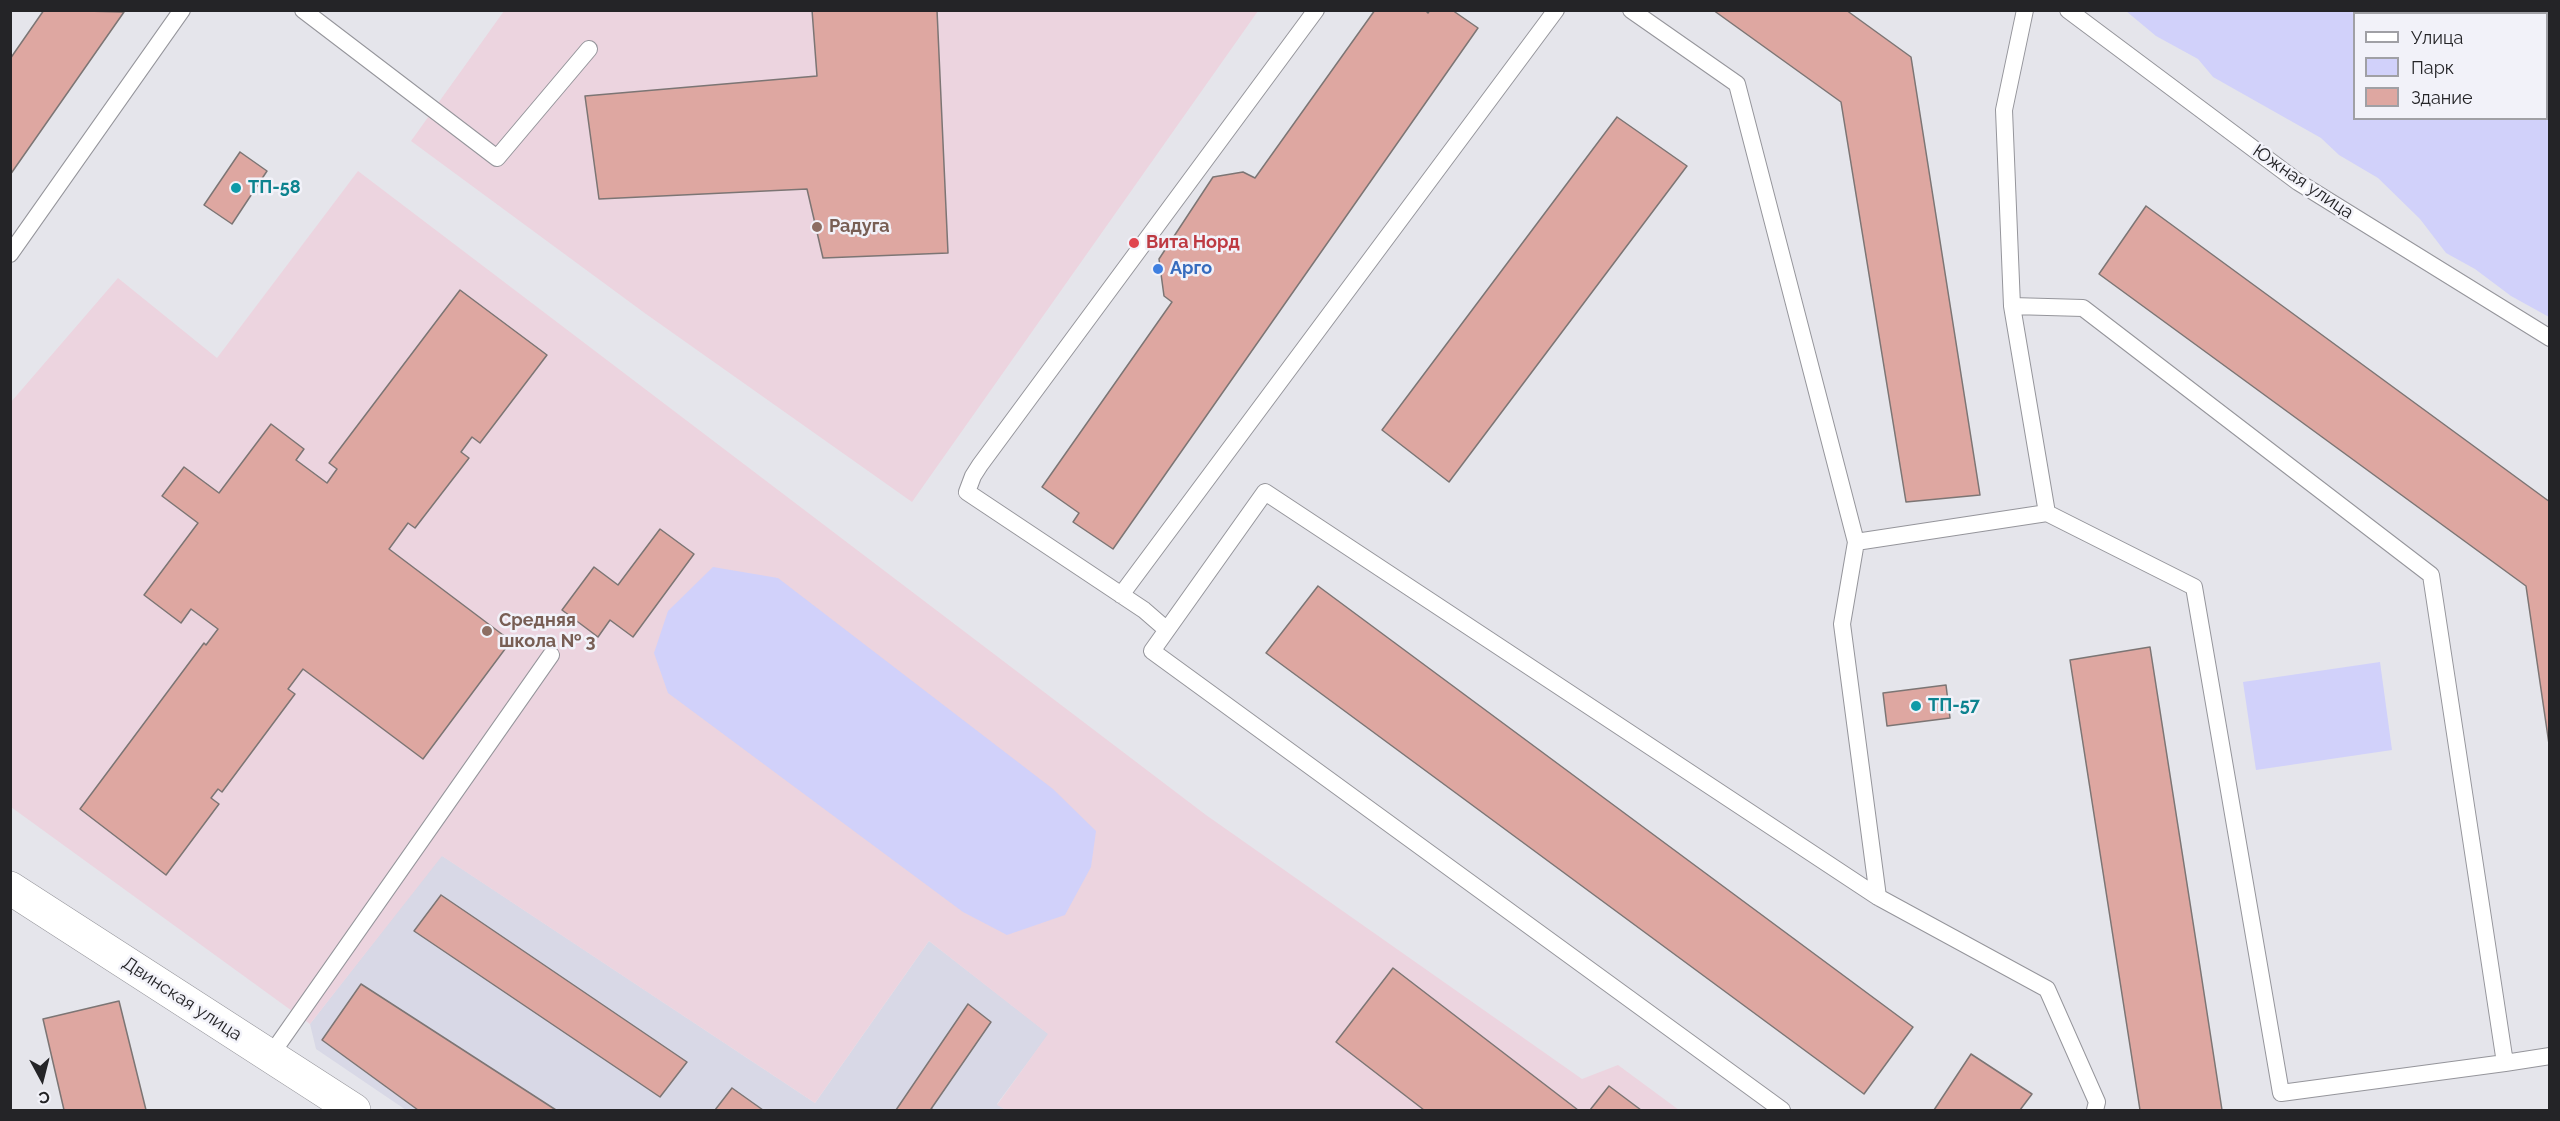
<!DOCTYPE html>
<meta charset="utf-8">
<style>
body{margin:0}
#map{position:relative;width:2560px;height:1121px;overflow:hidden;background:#e5e5eb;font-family:Raleway,sans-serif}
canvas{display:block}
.frame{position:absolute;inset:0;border:12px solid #242427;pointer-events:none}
.legend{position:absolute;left:2353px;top:12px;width:195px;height:108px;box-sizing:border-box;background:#f2f2f9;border:2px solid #a0a0a5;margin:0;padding:8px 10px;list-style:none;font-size:18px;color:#242427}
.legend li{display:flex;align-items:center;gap:12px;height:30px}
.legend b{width:30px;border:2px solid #a0a0a5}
.north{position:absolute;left:12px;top:1049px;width:60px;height:60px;-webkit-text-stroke:4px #f2f2f9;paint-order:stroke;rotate:173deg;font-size:16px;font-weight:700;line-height:24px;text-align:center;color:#242427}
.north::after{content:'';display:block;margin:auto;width:21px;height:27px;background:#242427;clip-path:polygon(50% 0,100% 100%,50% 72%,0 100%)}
</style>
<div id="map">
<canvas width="2560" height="1121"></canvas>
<div class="frame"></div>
<ul class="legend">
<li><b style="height:8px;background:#fff"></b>Улица</li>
<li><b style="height:16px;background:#d1d1fa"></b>Парк</li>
<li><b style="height:16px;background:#dea7a1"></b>Здание</li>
</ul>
<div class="north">С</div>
</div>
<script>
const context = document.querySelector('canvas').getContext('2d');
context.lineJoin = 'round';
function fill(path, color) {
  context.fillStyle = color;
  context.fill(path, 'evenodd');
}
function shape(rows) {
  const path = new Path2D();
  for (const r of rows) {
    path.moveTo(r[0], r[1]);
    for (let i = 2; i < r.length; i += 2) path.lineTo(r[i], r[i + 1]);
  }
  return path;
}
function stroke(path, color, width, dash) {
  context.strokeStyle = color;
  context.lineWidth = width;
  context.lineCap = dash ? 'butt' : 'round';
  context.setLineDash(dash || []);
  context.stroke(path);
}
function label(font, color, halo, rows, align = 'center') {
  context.font = font + ' Raleway,sans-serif';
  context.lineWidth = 5;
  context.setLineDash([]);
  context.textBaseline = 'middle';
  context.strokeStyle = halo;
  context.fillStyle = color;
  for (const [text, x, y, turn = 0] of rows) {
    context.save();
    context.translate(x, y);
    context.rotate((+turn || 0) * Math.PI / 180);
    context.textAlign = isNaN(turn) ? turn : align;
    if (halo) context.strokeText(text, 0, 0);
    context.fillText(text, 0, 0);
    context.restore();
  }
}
const built = shape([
 [441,855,815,1103,929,941,1049,1034,997,1104,1006,1110,406,1110,316,1049,310,1024]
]);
const education = shape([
 [504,11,1258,11,912,502,646,314,411,141],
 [358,171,1206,815,1582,1079,1618,1065,1679,1110,1006,1110,997,1105,1048,1034,929,941,815,1103,442,856,310,1024,11,807,11,402,118,278,217,358]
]);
const green = shape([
 [2126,11,2549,11,2549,317,2511,296,2475,269,2446,253,2420,219,2378,178,2339,155,2321,138,2213,77,2198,59,2156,36],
 [2354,14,2546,14,2546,118,2354,118],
 [713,567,778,578,1053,789,1096,831,1091,867,1065,915,1007,935,963,912,668,693,654,653,668,611],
 [2380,662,2392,750,2256,770,2243,682]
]);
const building = shape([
 [44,10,124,12,10,175,10,59,44,10],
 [812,10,937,10,948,253,823,258,807,189,599,199,585,96,817,76,812,10],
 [1375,10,1425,10,1428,13,1430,10,1452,10,1478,28,1113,549,1073,522,1079,513,1042,487,1172,302,1164,296,1159,259,1213,177,1243,172,1255,178,1375,10],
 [1713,10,1846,10,1911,57,1980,495,1906,502,1841,102,1713,10],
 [1617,117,1687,166,1449,482,1382,430,1617,117],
 [240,152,267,171,232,224,204,205,240,152],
 [2146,206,2550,502,2550,751,2526,586,2099,274,2146,206],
 [460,290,547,355,480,443,472,437,461,452,469,458,415,528,408,523,389,549,511,641,423,759,303,669,288,689,295,694,222,792,218,789,211,798,219,804,166,875,80,809,204,643,206,645,218,629,191,609,181,623,144,595,198,523,162,496,184,467,219,493,271,424,304,449,296,460,327,483,337,469,329,463,460,290],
 [660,529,694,554,633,637,610,620,598,637,562,610,594,567,618,585,660,529],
 [1318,586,1913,1027,1864,1094,1266,653,1318,586],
 [2150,647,2200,967,2222,1110,2140,1110,2070,660,2150,647],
 [1946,685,1950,718,1887,726,1883,693,1946,685],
 [441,895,687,1062,660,1097,414,931,441,895],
 [1393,968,1578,1110,1424,1110,1336,1042,1393,968],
 [361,984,556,1110,418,1110,322,1040,361,984],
 [119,1001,146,1110,64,1110,43,1019,119,1001],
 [968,1004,991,1022,931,1109,934,1110,896,1110,968,1004],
 [1971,1054,2032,1094,2020,1110,1934,1110,1971,1054],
 [1609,1086,1641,1110,1590,1110,1609,1086],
 [732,1088,763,1110,715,1110,732,1088]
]);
const service = shape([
 [303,10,497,158,589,49],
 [1631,10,1737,84,1856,542,2047,513,2194,587,2281,1093,2505,1063],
 [2025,10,2004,110,2012,306,2083,308,2431,575,2505,1063,2550,1056],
 [2068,10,2298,182,2550,338],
 [10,254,182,10],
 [2012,306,2047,513],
 [1856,542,1842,624,1878,897],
 [1121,595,1556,10],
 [1167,630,1144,610,967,492,973,476,980,465,1316,10],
 [270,1056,551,655],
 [1782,1110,1152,651,1265,492,1878,897,2047,989,2097,1102,2095,1110]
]);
const tertiary = shape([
 [10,888,354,1110]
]);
const markers = [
 [236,188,6,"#0f9aa8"],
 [817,227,6,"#8d6e63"],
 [1134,243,6,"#e0444e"],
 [1158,269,6,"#3f7fe0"],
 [487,631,6,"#8d6e63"],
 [1916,706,6,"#0f9aa8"]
];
const streetNames = [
 ["Южная улица",2303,182,34],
 ["Двинская улица",182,999,33]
];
const cultureNames = [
 ["ТП-58",248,188],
 ["ТП-57",1928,706]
];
const educationNames = [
 ["Радуга",829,227],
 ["Средняя",499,621],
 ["школа № 3",499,642]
];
const healthNames = [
 ["Вита Норд",1146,243]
];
const shopNames = [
 ["Арго",1170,269]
];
fill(built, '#d8d8e6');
fill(education, '#ecd4df');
fill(green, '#d1d1fa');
fill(building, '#dea7a1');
stroke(building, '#7c7574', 1.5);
stroke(service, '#95959b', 18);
stroke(tertiary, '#95959b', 34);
stroke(service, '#fff', 16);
stroke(tertiary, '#fff', 33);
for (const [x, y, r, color] of markers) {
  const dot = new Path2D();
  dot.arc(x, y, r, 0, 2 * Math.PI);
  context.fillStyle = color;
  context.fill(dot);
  stroke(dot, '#f2f2f9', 2);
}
label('18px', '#242427', '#f2f2f9', streetNames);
label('bold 18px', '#0d838f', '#f2f2f9', cultureNames, 'left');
label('bold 18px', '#785e54', '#f2f2f9', educationNames, 'left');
label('bold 18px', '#be3a42', '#f2f2f9', healthNames, 'left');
label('bold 18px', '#366cbe', '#f2f2f9', shopNames, 'left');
</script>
